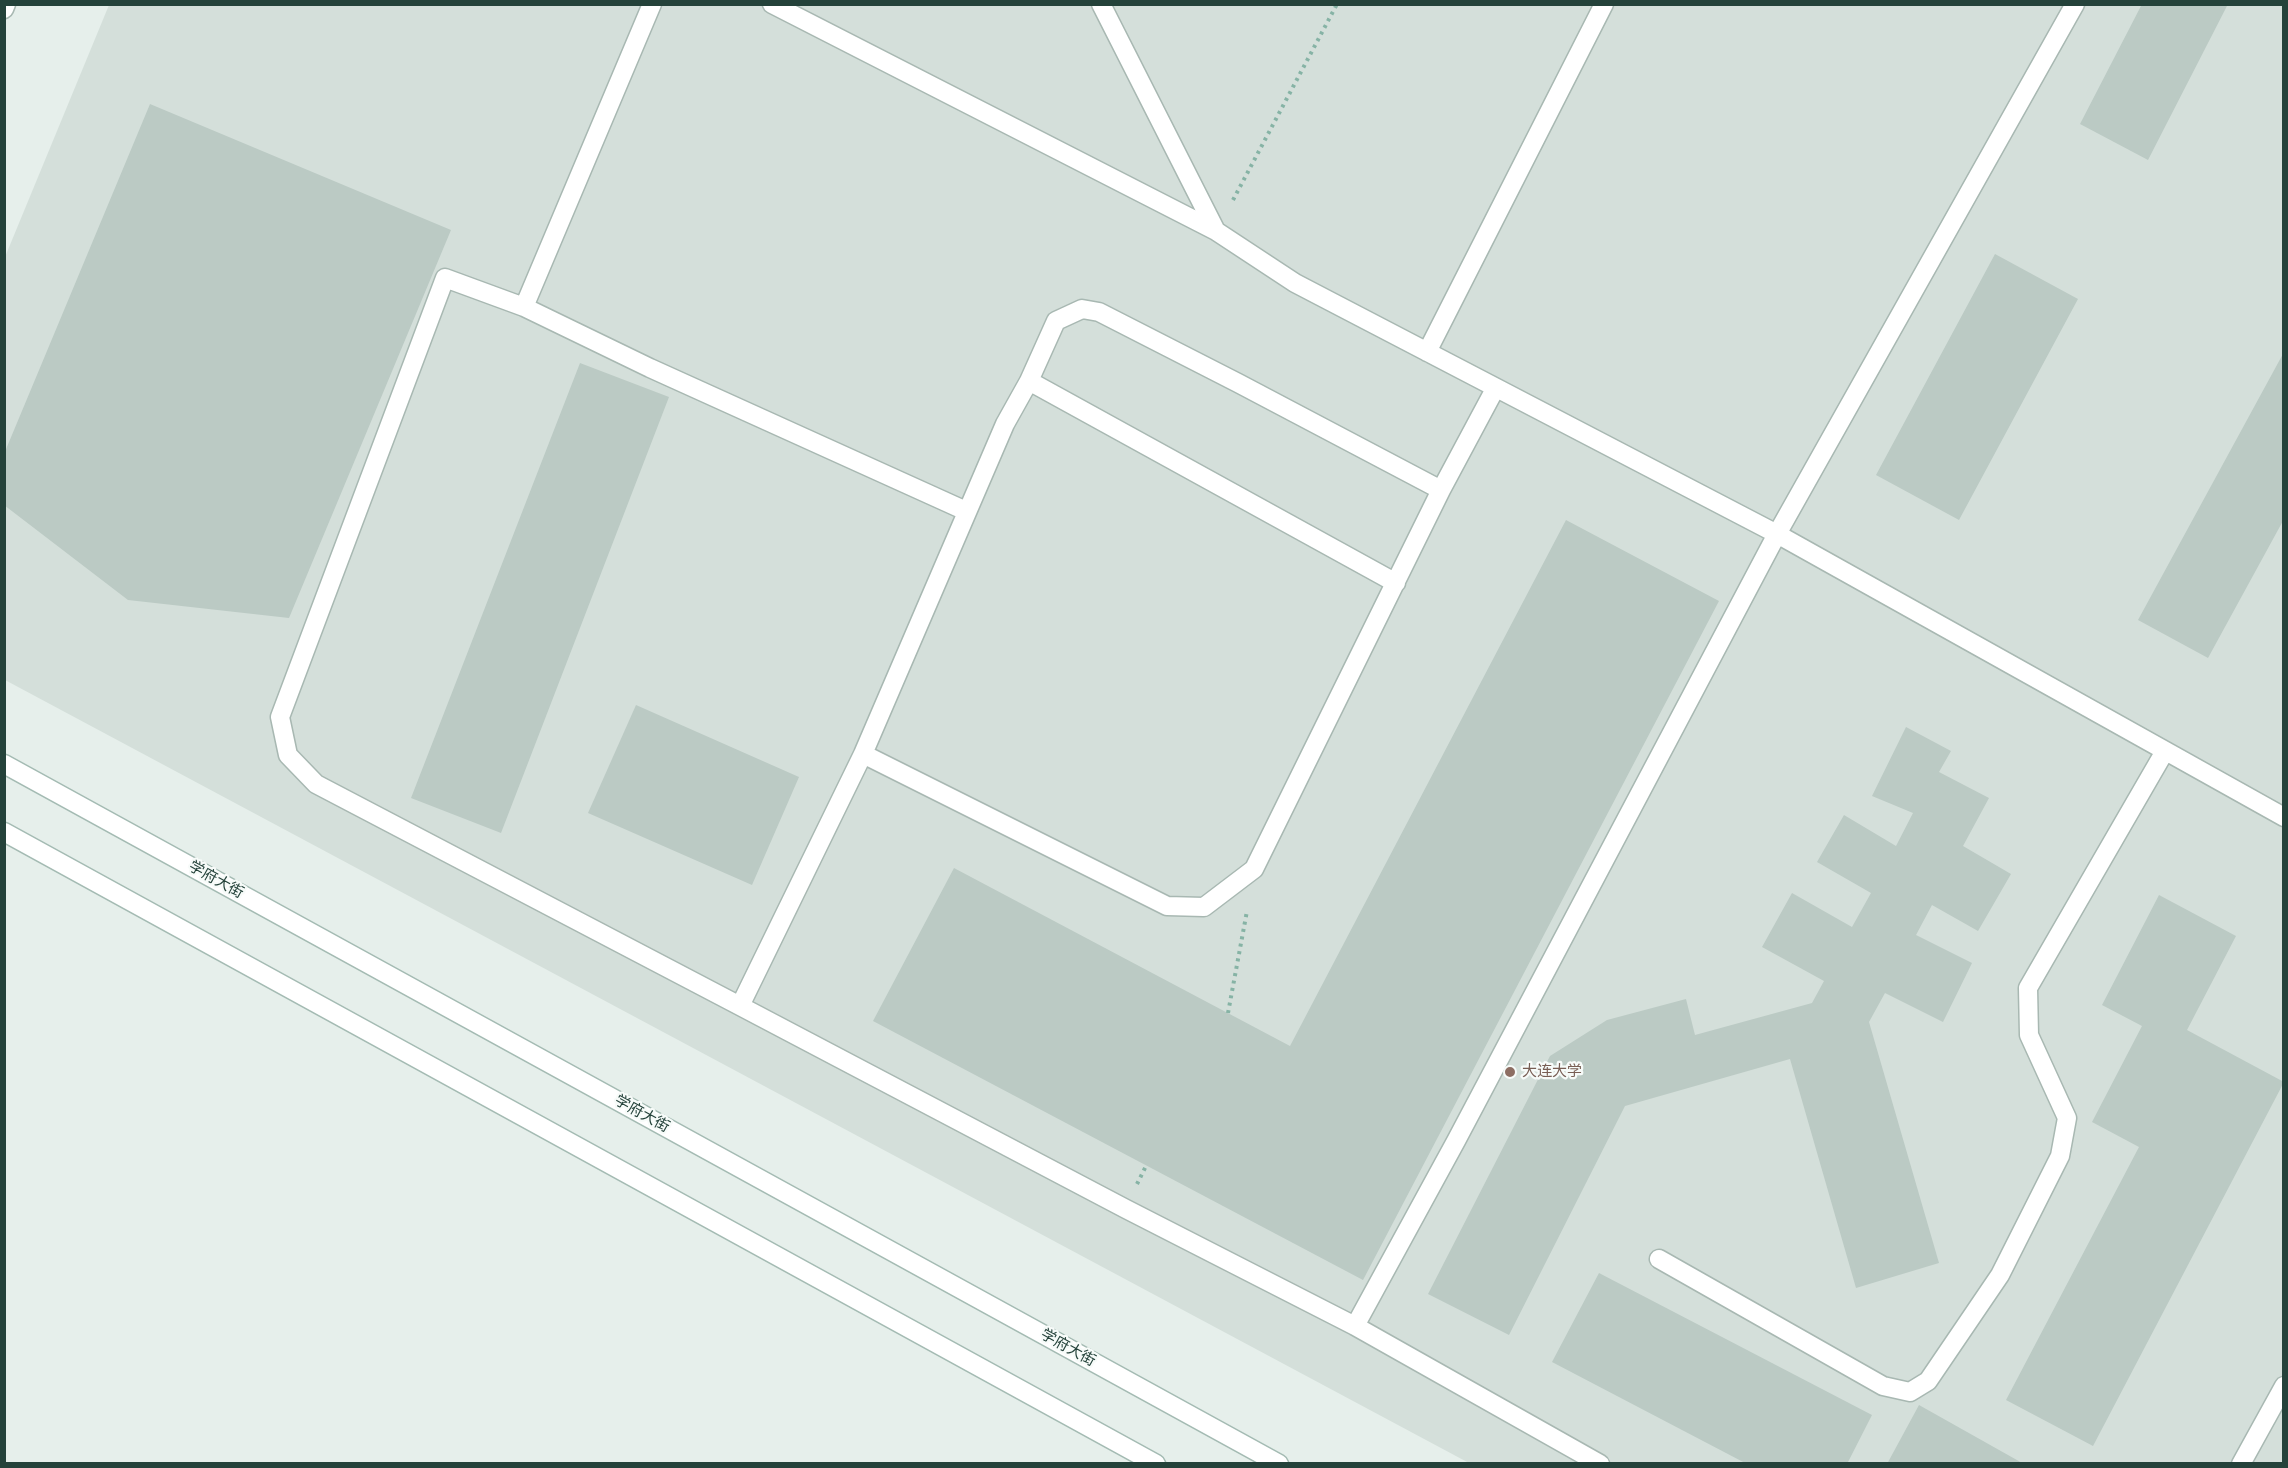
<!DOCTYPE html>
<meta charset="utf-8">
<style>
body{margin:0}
#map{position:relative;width:2288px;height:1468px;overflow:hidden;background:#e6efeb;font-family:"Fira Sans Condensed",sans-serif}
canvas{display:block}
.frame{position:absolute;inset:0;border:6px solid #24423a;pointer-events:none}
</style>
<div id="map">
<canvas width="2288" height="1468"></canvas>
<div class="frame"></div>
</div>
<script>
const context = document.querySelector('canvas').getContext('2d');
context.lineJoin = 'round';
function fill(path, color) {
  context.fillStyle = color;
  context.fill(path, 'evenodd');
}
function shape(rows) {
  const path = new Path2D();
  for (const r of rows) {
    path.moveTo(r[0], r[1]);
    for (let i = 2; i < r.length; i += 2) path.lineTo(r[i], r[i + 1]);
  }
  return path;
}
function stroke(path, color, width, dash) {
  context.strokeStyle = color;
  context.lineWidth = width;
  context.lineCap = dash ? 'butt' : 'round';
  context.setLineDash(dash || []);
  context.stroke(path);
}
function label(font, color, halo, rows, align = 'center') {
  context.font = font + ' "Fira Sans Condensed","Noto Sans SC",sans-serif';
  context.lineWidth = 4.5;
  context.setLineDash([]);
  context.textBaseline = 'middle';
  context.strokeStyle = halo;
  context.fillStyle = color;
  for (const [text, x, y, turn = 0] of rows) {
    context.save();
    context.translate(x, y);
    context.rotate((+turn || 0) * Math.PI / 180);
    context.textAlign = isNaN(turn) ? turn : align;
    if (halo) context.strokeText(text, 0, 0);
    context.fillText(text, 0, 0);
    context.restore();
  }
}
const built = shape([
 [109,5,2283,5,2283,1463,1469,1463,5,680,5,257]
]);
const building = shape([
 [2142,4,2228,4,2148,160,2080,124],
 [150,104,451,230,289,618,128,600,4,505,4,454],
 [1995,254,2078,299,1959,520,1876,475],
 [2284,352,2284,519,2208,658,2138,620],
 [580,363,669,397,501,833,411,798],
 [1566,520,1719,601,1363,1280,873,1021,954,868,1290,1046],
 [636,705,799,777,752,885,588,813],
 [1906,727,1951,751,1939,772,1989,798,1963,846,2011,874,1978,931,1932,905,1916,935,1972,963,1943,1022,1885,993,1869,1022,1939,1263,1856,1288,1790,1059,1625,1106,1509,1335,1428,1294,1550,1056,1607,1020,1686,999,1695,1035,1812,1003,1824,981,1762,947,1792,893,1852,927,1871,893,1817,862,1844,815,1896,846,1913,813,1872,796],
 [2159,895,2236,936,2187,1030,2284,1082,2093,1446,2006,1400,2139,1147,2092,1122,2142,1026,2102,1005],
 [1599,1273,1872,1415,1847,1464,1747,1464,1552,1362],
 [1919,1405,2024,1464,1887,1464]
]);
const path = shape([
 [1233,200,1337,4],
 [1228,1013,1247,911],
 [1137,1184,1146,1166]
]);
const service = shape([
 [772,4,1216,231],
 [1101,4,1216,231,1295,283,1777,534,2284,817],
 [524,307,652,4],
 [1427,352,1604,4],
 [1029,381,1396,583],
 [1441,490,1495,389],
 [863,754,1167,906,1204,907,1254,869,1441,490,1238,383,1099,312,1082,309,1056,321,1029,381,1005,424,863,754,740,1006,1126,1209,1355,1326],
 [740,1006,316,784,288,755,280,717,445,278,524,307,650,368,966,511],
 [1659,1259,1883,1386,1910,1392,1928,1381,2000,1275,2060,1156,2067,1118,2029,1035,2028,988,2165,751],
 [1600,1464,1355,1326,1456,1141,1777,534,2075,4],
 [2241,1464,2284,1386]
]);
const minor = shape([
 [4,9,6,4]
]);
const secondary = shape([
 [4,764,1279,1464],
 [4,832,1156,1464]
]);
const markers = [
 [1510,1072,6,"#8d6e63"]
];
const streetNames = [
 ["学府大街",216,880,29],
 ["学府大街",642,1114,29],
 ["学府大街",1068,1348,29]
];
const educationNames = [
 ["大连大学",1522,1072]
];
fill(built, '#d4dfda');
fill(building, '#bbcac4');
stroke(service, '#a8b8b2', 21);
stroke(minor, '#a8b8b2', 21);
stroke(secondary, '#a4bbb3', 21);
stroke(path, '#86b3a5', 4, [3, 4.5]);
stroke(service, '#fff', 18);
stroke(minor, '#fff', 18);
stroke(secondary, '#fff', 18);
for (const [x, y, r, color] of markers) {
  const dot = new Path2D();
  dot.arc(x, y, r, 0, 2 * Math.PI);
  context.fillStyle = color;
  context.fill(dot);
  stroke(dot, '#f7fbf9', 2);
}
label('15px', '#24423a', '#f7fbf9', streetNames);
label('15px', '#785e54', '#f7fbf9', educationNames, 'left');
</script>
